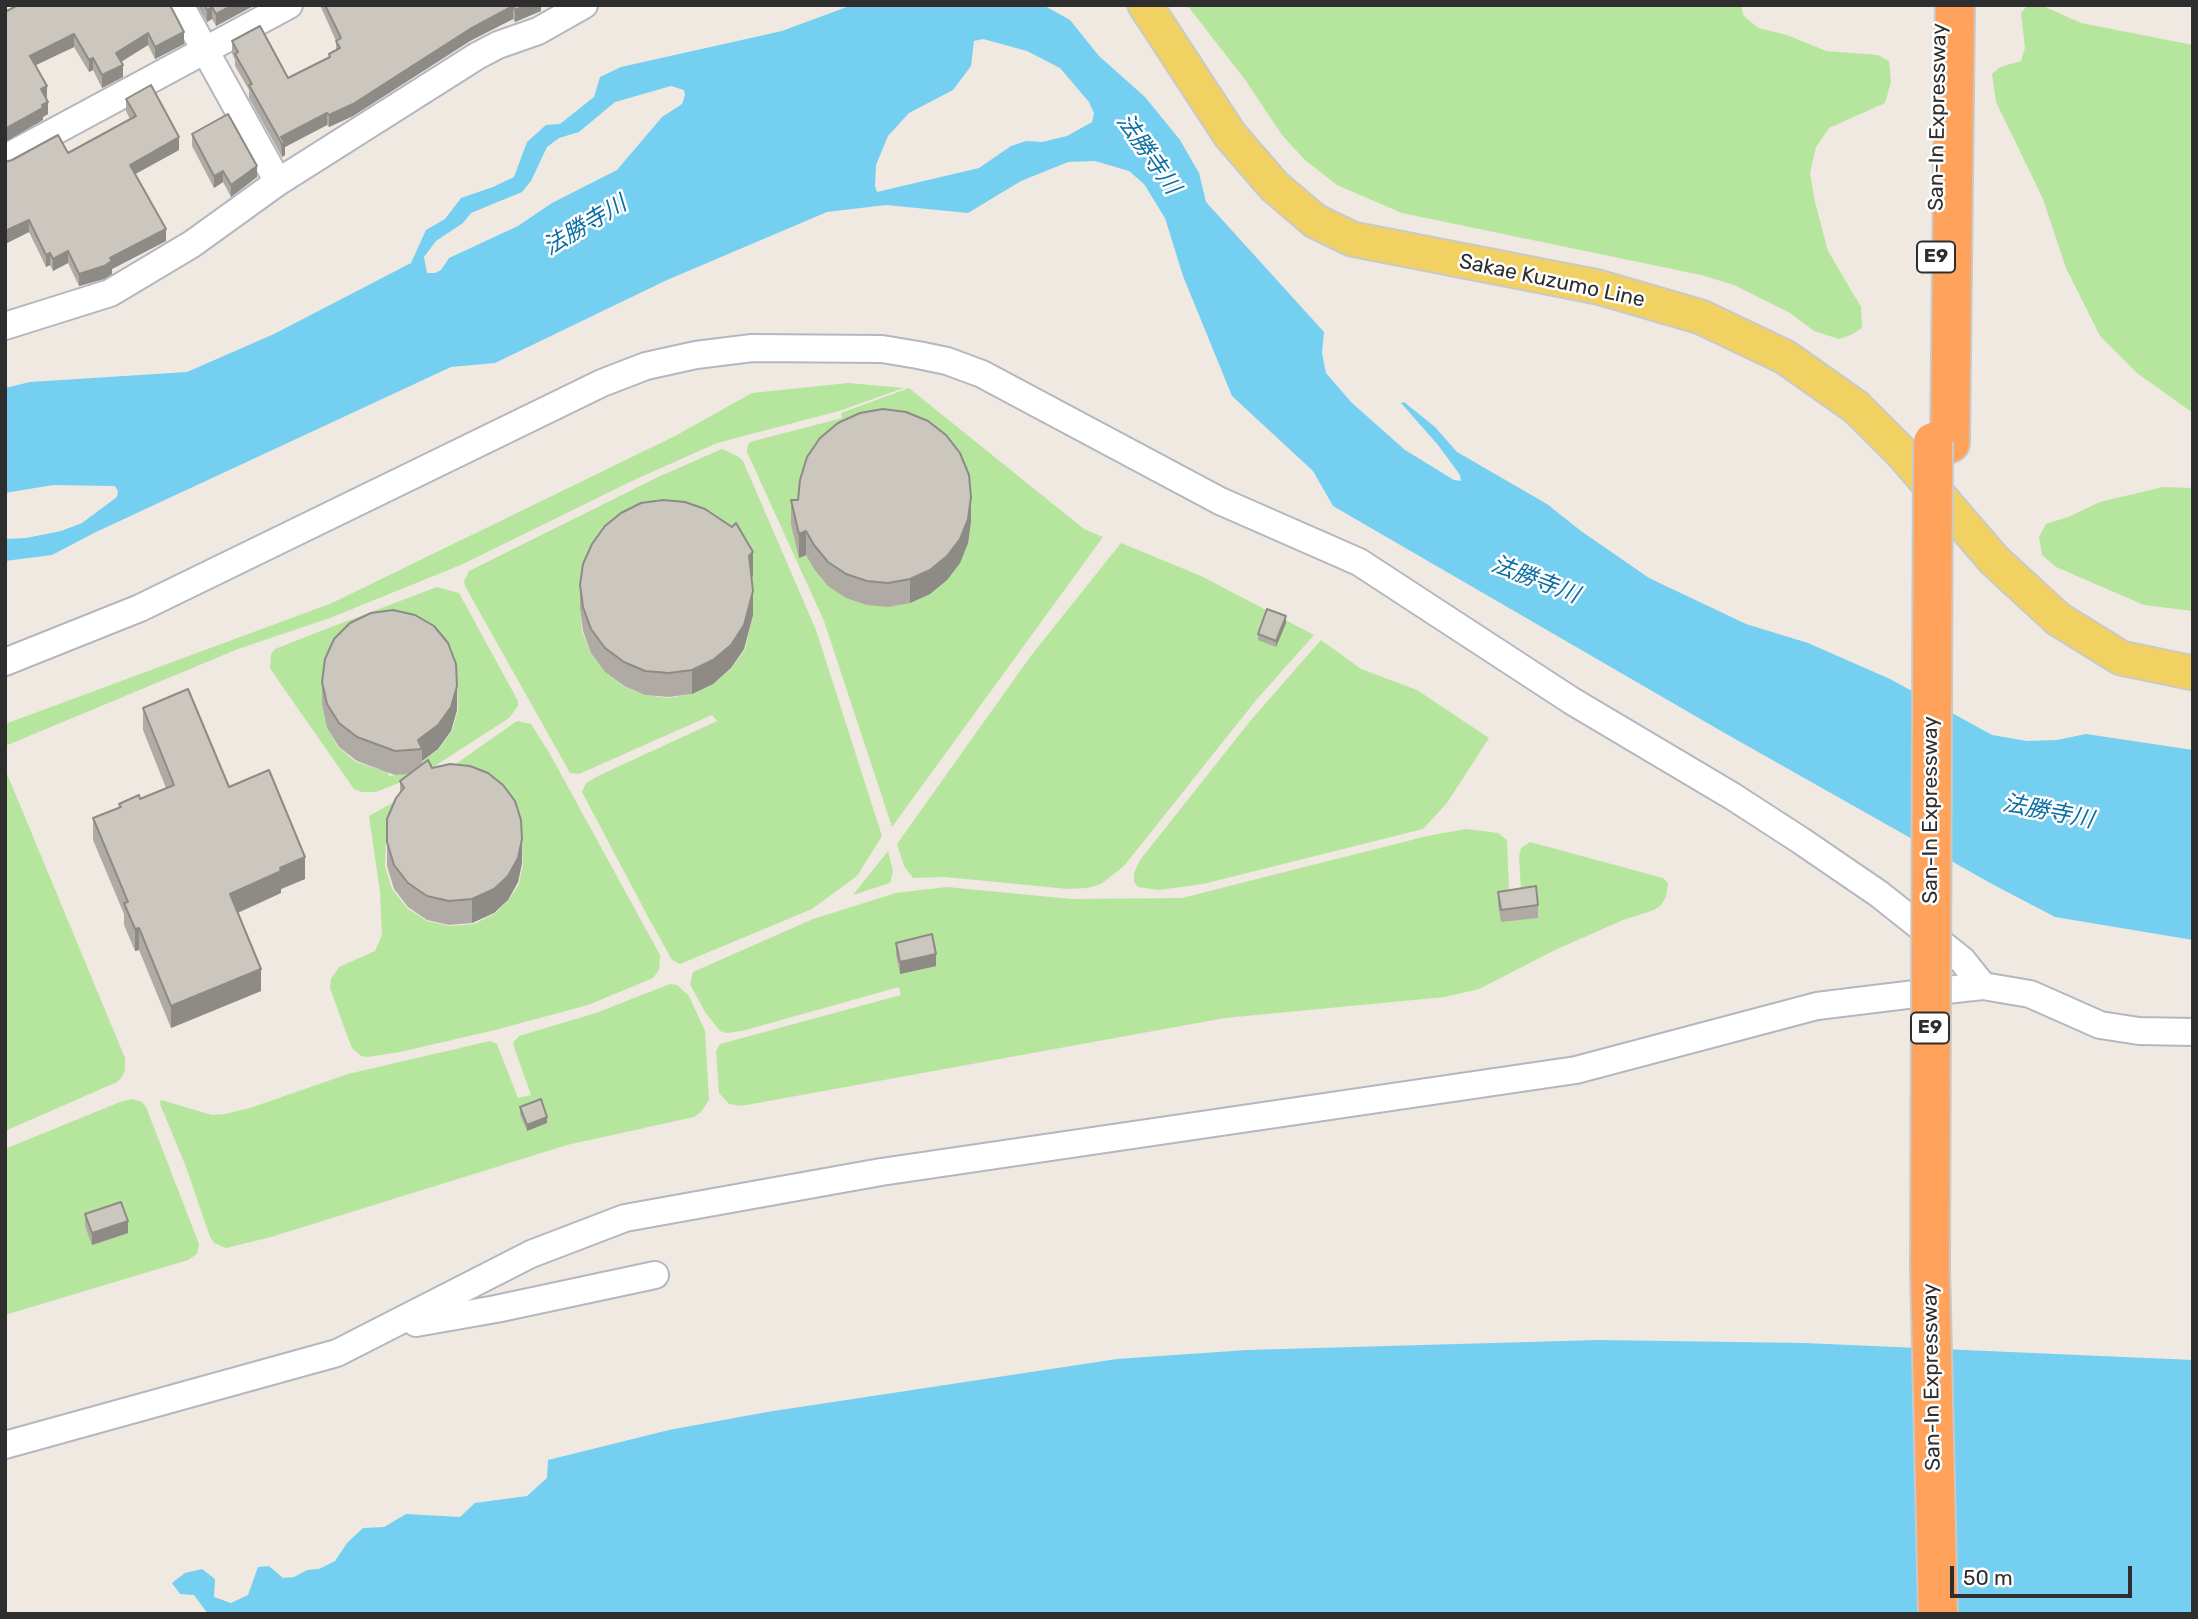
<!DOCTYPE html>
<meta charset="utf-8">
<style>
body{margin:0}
#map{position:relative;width:2198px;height:1619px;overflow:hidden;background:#efe9e1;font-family:Rubik,sans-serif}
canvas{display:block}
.frame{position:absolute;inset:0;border:7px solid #2e2e2e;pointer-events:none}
.scale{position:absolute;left:1950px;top:1566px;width:182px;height:32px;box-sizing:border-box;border:4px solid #2e2e2e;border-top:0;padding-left:9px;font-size:21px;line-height:24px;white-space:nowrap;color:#2e2e2e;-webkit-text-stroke:5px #fff;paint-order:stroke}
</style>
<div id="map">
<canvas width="2198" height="1619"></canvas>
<div class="frame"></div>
<div class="scale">50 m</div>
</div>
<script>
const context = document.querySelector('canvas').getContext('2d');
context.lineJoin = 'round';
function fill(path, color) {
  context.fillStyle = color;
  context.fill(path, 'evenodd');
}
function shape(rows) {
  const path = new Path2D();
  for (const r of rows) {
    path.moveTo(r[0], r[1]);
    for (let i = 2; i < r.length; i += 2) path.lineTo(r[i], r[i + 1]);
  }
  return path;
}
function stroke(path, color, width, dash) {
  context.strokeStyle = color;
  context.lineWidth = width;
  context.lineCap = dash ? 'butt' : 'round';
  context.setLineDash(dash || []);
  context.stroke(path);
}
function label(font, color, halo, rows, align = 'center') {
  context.font = font + ' Rubik,"Noto Sans JP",sans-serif';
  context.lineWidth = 5;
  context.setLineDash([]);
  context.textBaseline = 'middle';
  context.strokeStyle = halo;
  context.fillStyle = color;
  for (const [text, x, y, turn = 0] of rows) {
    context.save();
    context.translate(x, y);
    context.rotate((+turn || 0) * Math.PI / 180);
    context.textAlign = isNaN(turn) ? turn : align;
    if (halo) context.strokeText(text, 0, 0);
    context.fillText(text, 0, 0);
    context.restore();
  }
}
const green = shape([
 [1187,5,1741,5,1743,15,1758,28,1787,35,1826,51,1878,55,1889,61,1891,82,1885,103,1829,128,1816,147,1810,173,1815,202,1828,251,1861,307,1862,328,1851,335,1839,339,1814,331,1790,313,1734,285,1701,275,1402,213,1337,185,1305,160,1282,135,1246,81],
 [2028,5,2041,5,2081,23,2193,45,2193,413,2137,373,2100,336,2066,268,2043,199,1996,102,1992,74,2000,67,2021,61,2025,48,2021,13],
 [848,383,904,388,839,411,717,443,634,480,463,564,330,618,238,649,5,746,5,724,332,603,675,436,752,393],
 [909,388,1084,529,1103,537,892,827,824,621,747,452,747,447,750,442,842,418,841,413],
 [722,449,739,457,743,461,816,630,882,836,857,876,812,909,680,964,672,960,647,915,582,792,586,783,598,776,717,721,712,715,579,774,570,773,465,586,464,581,469,571,658,477],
 [752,577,748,580,753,615,745,649,731,669,713,684,692,694,669,698,645,695,623,686,605,672,591,653,582,631,580,609,583,588],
 [2163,487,2193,488,2193,611,2144,605,2056,567,2042,555,2039,537,2046,524,2068,517,2100,502],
 [1121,543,1201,576,1314,635,1257,699,1124,866,1101,884,1087,888,1068,889,945,877,913,878,904,866,897,844,1030,657],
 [437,587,459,593,518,701,518,706,509,718,424,773,376,792,362,792,354,789,278,680,270,668,271,654,275,649,318,632],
 [448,667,457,688,458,710,452,731,439,749,421,762,414,772,389,776,388,770,378,769,356,762,338,747,327,728,322,706,324,683],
 [1321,640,1361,669,1417,690,1489,738,1447,803,1423,829,1203,884,1158,890,1138,887,1134,882,1134,873,1140,860,1251,720],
 [517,721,531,724,550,754,660,955,659,970,653,978,588,1005,495,1030,400,1052,367,1057,361,1056,352,1048,348,1038,330,988,331,979,339,967,375,951,382,935,380,892,369,816,430,782],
 [395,821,522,844,523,864,519,884,508,901,494,914,474,924,450,926,427,921,407,908,392,889,385,866,386,843],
 [5,769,125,1058,125,1070,122,1077,117,1082,5,1131],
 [1466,829,1498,833,1507,840,1509,890,1521,890,1519,857,1521,848,1530,842,1663,878,1668,883,1666,897,1661,905,1654,910,1623,920,1555,950,1479,989,1445,997,1225,1018,741,1106,729,1104,719,1093,716,1051,720,1044,901,995,899,987,742,1031,726,1033,720,1031,705,1012,690,984,693,972,813,919,896,893,947,887,1072,899,1182,898,1427,836],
 [888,851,893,871,890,883,853,895],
 [670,984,677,985,689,996,705,1031,709,1100,701,1112,694,1117,567,1145,271,1237,226,1248,214,1243,210,1237,186,1167,160,1104,161,1100,212,1115,225,1114,250,1108,348,1074,490,1041,497,1044,518,1098,531,1095,514,1047,513,1043,519,1036,596,1013],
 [132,1099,142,1102,146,1107,199,1244,197,1254,188,1260,5,1315,5,1149,120,1102]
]);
const water = shape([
 [852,5,1043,5,1070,20,1099,56,1145,97,1180,140,1199,173,1206,202,1324,332,1322,353,1326,373,1351,402,1405,450,1454,480,1461,481,1460,475,1438,445,1401,403,1404,402,1435,427,1457,452,1547,504,1581,531,1649,578,1746,624,1808,643,1890,679,1992,735,2027,741,2057,740,2086,734,2193,750,2193,940,2055,917,1992,884,1728,735,1333,506,1313,471,1232,396,1183,276,1165,218,1144,184,1129,171,1095,161,1068,162,1021,181,968,213,886,205,827,212,667,280,495,363,451,367,96,532,52,555,5,561,5,539,26,538,61,531,82,523,117,497,118,491,115,486,53,485,5,493,5,388,30,382,187,372,274,334,411,263,426,230,445,219,461,198,493,187,514,177,527,142,546,125,560,124,594,97,600,77,621,67,782,31],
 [983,39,1027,51,1060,68,1089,102,1094,113,1092,122,1067,136,1042,142,1026,141,1011,146,979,168,877,192,875,186,876,165,888,136,909,113,953,90,971,66,974,41],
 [671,86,684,90,685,95,682,104,662,117,617,170,552,203,518,226,449,258,441,270,435,273,427,273,424,257,436,241,463,223,471,213,522,192,531,181,547,147,559,138,579,132,615,102],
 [1598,1340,1804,1343,2193,1360,2193,1614,208,1614,194,1595,180,1594,172,1583,185,1573,202,1569,215,1579,214,1597,231,1603,248,1595,258,1567,269,1566,283,1578,294,1577,307,1570,319,1569,335,1561,347,1543,363,1528,384,1527,406,1514,460,1517,475,1503,527,1496,547,1478,548,1460,669,1430,767,1412,1117,1359,1247,1350]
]);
const minor = shape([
 [180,5,278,182],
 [5,158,289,5],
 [5,326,110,293,192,244,278,182,477,56,498,45,538,31,584,5],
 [5,662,140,608,602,383,646,366,696,355,752,348,882,349,918,355,947,361,982,374,1220,501,1359,562,1572,701,1732,796,1800,840,1879,894,1962,960,1983,986],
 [416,1323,496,1309,655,1275],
 [5,1445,337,1353,531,1254,625,1218,881,1172,1576,1070,1817,1006,1964,988,1983,986,2030,994,2100,1025,2139,1031,2193,1032]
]);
const major = shape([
 [1145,5,1230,135,1274,186,1315,221,1352,239,1598,287,1701,317,1785,357,1856,407,1903,454,1994,560,2058,619,2121,658,2193,673]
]);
const highway = shape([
 [1950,443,1955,5]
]);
const highwayBridge = shape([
 [1933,442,1930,1267,1938,1614]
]);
const wall = shape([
 [170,5,184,44,155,59,148,45,121,62,123,77,102,88,93,70,89,72,74,47,35,65,46,98,48,114,43,117,43,120,5,12],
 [197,5,255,5,216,26,212,19,207,22],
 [320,5,541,5,541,11,515,22,513,19,470,41,353,116,329,127,327,125,285,147,285,155,282,157,249,98,249,90,235,66,235,60,232,53,232,41,288,78,329,57,329,54,336,50,336,41],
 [126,99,179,150,135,174,166,241,112,269,112,274,104,279,79,286,68,263,53,271,50,265,46,267,29,232,5,244,5,162,68,153,130,119,126,111],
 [192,134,257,177,231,197,223,182,214,188,192,146],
 [791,500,971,521,968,543,960,563,947,580,930,594,910,603,888,607,867,605,846,598,828,586,814,569,806,555,799,558,791,524],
 [753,576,751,578,753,615,744,649,731,668,713,684,692,694,669,697,645,695,624,686,605,672,591,653,583,631,580,609,580,585],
 [1286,623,1276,647,1258,640,1258,634],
 [322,682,457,710,451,731,438,749,422,761,422,765,432,768,522,863,518,882,508,900,494,913,472,923,449,925,427,920,408,907,394,889,387,866,387,842,400,793,400,781,410,774,395,775,357,761,339,747,327,728,322,705],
 [143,708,229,787,305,879,281,889,281,893,238,913,261,991,171,1028,139,950,135,951,124,925,124,914,93,840,93,818,119,807,119,804,140,799,166,788,143,730],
 [1498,892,1538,905,1538,918,1501,922,1498,904],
 [896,943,936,966,900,974,896,955],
 [520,1107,547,1123,527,1131,520,1114],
 [85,1214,128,1233,92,1245,85,1226]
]);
const shadedWall = shape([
 [233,5,255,5,216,26,216,14],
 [527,5,541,5,541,11,515,22,515,10],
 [513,6,513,19,470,41,353,116,329,127,329,115,470,29],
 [212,7,212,19,207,22,207,10],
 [184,32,184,44,155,59,155,47],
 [148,33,148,45,116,65,116,53],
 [74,34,74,47,30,68,30,56],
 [93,58,93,70,89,72,89,60],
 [123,65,123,77,102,88,102,75],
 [47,86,47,98,41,89],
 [48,102,48,114,43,117,43,120,5,142,5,129],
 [327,113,327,125,285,147,285,155,282,157,281,137],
 [179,137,179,150,130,177,130,165],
 [257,166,257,177,231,197,231,185],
 [223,171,223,182,214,188,214,176],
 [29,220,29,232,5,244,5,231],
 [166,229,166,241,112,269,112,274,104,279,79,286,79,274],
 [68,251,68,263,53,271,53,259],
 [50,253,50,265,46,267,46,255],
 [971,497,971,521,968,543,960,563,947,580,930,594,910,603,910,579],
 [806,531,806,555,799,558,799,534],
 [753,552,753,576,749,580,749,556],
 [753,591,753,615,744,649,731,668,713,684,692,694,692,670],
 [1286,616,1286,623,1276,647,1276,641],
 [457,686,457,710,451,731,438,749,422,761,422,749,418,740],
 [522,839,522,863,518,882,508,900,494,913,472,923,472,899],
 [305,857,305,879,281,889,281,893,230,916,230,894,280,868],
 [139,928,139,950,135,951,135,929],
 [936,954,936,966,900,974,900,962],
 [261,969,261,991,171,1028,171,1006],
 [547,1117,547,1123,527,1131,527,1125],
 [128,1221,128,1233,92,1245,92,1233]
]);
const building = shape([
 [18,5,170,5,184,32,155,47,148,33,116,53,123,65,102,75,93,58,89,60,74,34,30,56,47,86,41,89,48,102,42,105,43,108,5,129,5,12,18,5],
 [205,5,233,5,216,14,212,7,207,10,205,5],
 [325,5,527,5,515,10,513,6,470,29,353,104,329,115,327,113,281,137,285,143,282,144,249,85,252,84,235,54,238,52,232,41,260,26,288,78,330,57,329,54,340,48,336,41,341,38,325,5],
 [151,85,179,137,130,165,166,229,110,258,112,261,104,266,79,274,68,251,53,259,50,253,46,255,29,220,5,231,5,162,12,160,58,135,68,153,136,116,126,99,151,85],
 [228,114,257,166,231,185,223,171,214,176,192,134,228,114],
 [883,409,906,412,928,421,946,435,960,453,969,475,971,497,968,519,960,539,947,556,930,570,910,579,888,583,867,581,846,574,828,562,814,545,806,531,799,534,791,500,798,500,800,480,807,457,820,438,838,423,860,413,883,409],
 [663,500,685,502,705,509,732,527,736,523,753,552,749,556,753,591,744,625,731,645,713,660,692,670,669,673,645,671,624,662,605,648,591,629,583,607,580,585,583,564,592,544,605,526,621,513,641,503,663,500],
 [1267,609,1286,616,1276,641,1258,634,1267,609],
 [393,610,415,615,434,626,448,643,456,664,457,686,451,707,438,725,418,740,422,749,395,751,357,737,339,723,327,704,322,682,325,659,334,639,350,623,371,613,393,610],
 [188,689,229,787,269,770,305,857,280,868,281,871,230,894,261,969,171,1006,139,928,135,929,124,903,128,902,93,818,121,807,119,804,139,795,140,799,174,785,143,708,188,689],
 [428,760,432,768,450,764,470,766,488,773,503,785,515,801,521,820,522,839,518,858,508,876,494,889,472,899,449,901,427,896,408,883,394,865,387,842,387,819,396,798,404,788,400,781,428,760],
 [1536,886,1538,905,1501,910,1498,892,1536,886],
 [932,934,936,954,900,962,896,943,932,934],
 [541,1099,547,1117,527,1125,520,1107,541,1099],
 [121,1202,128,1221,92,1233,85,1214,121,1202]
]);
const shields = [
 [1936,257,38],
 [1930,1028,38]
];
const shieldNames = [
 ["E9",1936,257],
 ["E9",1930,1028]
];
const streetNames = [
 ["San-In Expressway",1938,117,-89],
 ["Sakae Kuzumo Line",1552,281,12],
 ["San-In Expressway",1931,810,-90],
 ["San-In Expressway",1932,1377,-91]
];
const waterNames = [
 ["法勝寺川",1148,154,55],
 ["法勝寺川",585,226,-31],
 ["法勝寺川",1535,580,21],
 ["法勝寺川",2048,812,11]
];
fill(green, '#b6e59e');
fill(water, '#75cff0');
stroke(minor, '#b4b7c1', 30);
stroke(major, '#c9c9c9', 37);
stroke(highway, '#c9c9c9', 42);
stroke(minor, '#fff', 26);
stroke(major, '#f2d163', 33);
stroke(highway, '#ffa35c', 38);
stroke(highwayBridge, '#c9c9c9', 42, []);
stroke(highwayBridge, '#ffa35c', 38);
fill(wall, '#afaba4');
fill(shadedWall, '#8e8b86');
fill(building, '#cbc7bf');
stroke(building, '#8e8b86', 2);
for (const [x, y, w] of shields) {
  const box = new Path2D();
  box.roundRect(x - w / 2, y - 15.5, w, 31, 5);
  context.fillStyle = '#fff';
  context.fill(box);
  stroke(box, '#2e2e2e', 2);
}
label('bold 19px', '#2e2e2e', null, shieldNames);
label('21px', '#2e2e2e', '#fff', streetNames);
label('italic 23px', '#0d6fa3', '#fff', waterNames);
</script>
